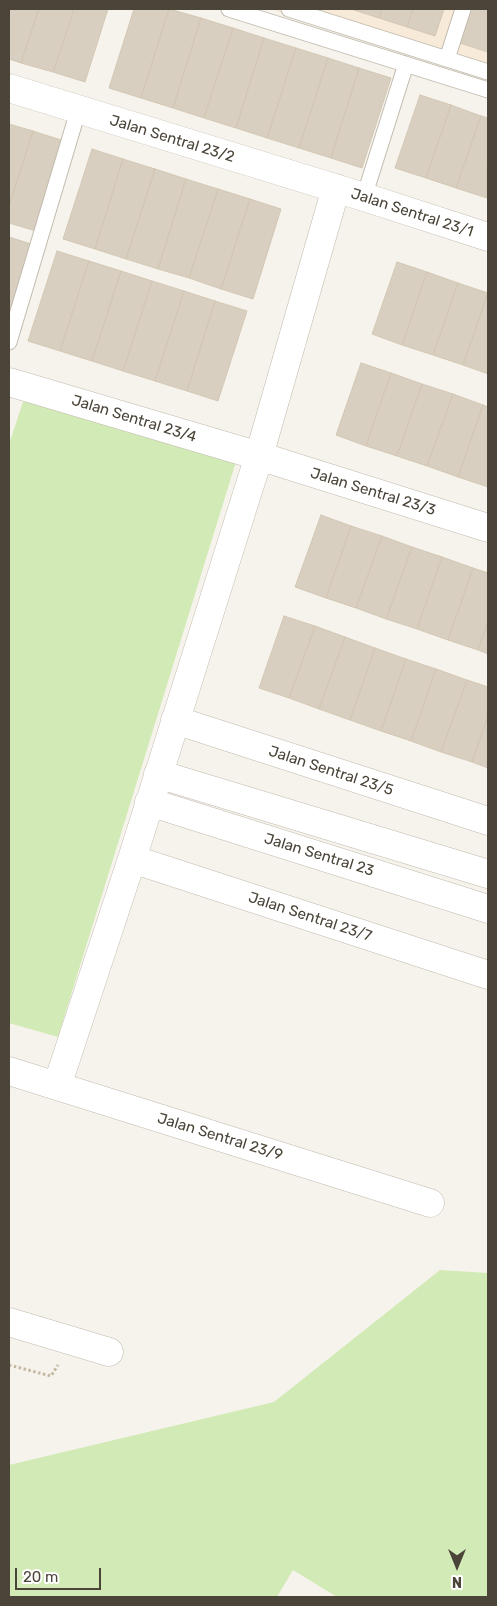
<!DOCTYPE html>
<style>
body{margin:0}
#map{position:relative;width:497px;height:1606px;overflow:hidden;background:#f6f3ec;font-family:Rubik,sans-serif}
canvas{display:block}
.frame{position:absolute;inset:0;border:10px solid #4b4439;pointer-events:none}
.north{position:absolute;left:432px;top:1541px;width:50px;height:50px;-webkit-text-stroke:4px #fff;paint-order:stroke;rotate:180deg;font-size:14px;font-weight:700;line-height:20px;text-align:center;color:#4b4439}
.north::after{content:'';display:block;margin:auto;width:18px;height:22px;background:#4b4439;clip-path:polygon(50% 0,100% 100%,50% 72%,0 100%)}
.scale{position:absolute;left:15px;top:1568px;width:86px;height:22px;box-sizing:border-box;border:2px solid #4b4439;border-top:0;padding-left:6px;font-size:15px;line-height:18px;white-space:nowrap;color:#4b4439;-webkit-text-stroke:4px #fff;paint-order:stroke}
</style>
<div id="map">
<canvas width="497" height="1606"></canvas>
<div class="frame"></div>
<div class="north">N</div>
<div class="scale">20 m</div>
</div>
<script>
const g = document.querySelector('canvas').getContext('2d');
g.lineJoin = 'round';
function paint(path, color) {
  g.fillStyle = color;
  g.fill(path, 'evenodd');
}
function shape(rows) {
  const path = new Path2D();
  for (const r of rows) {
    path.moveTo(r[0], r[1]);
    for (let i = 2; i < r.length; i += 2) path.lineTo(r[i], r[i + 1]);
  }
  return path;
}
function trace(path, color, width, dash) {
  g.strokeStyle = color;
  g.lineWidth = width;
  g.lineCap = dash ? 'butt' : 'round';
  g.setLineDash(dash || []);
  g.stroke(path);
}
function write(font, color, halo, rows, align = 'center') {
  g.font = font + ' Rubik,sans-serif';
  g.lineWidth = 5;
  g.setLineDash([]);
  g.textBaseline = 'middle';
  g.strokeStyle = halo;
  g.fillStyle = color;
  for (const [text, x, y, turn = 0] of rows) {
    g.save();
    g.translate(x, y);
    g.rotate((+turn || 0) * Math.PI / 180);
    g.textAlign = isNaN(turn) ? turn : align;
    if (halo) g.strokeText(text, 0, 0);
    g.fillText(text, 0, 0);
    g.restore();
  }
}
paint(shape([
 [269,9,488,9,488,78,390,47]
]), '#f7ead8');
paint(shape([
 [27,390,239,452,58,1037,9,1023,9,444],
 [440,1270,488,1273,488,1597,337,1597,293,1570,277,1597,9,1597,9,1465,274,1402]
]), '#d2eab5');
const building = shape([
 [9,9,39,9,21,63,9,59,9,9],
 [39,9,74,9,53,72,21,63,39,9],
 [74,9,108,9,85,82,53,72,74,9],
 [134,9,169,9,141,98,109,88,134,9],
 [169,9,201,18,173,108,141,98,169,9],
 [351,9,382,9,379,18,351,9],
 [382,9,413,9,407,27,379,18,382,9],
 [413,9,444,9,435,36,407,27,413,9],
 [470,9,488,9,488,52,460,43,470,9],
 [201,18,233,28,204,118,173,108,201,18],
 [233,28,264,38,236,128,204,118,233,28],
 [264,38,296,48,267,138,236,128,264,38],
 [296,48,328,58,299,148,267,138,296,48],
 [328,58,359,68,331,158,299,148,328,58],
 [359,68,391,78,362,168,331,158,359,68],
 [420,95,451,105,426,178,395,168,420,95],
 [451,105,481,116,456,188,426,178,451,105],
 [481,116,488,118,487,198,456,188,481,116],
 [9,124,33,131,9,206,9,124],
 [33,131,64,141,36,231,9,223,9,206,33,131],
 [92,149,123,159,95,249,63,239,92,149],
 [123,159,155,169,126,259,95,249,123,159],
 [155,169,186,179,158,269,126,259,155,169],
 [186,179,218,189,189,278,158,269,186,179],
 [218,189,250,199,221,289,189,278,218,189],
 [250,199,281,209,253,299,221,289,250,199],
 [9,237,31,244,9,315,9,237],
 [57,251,89,261,60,351,28,341,57,251],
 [89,261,121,271,92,361,60,351,89,261],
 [397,262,427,272,402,345,372,334,397,262],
 [121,271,152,281,123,371,92,361,121,271],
 [427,272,458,283,433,355,402,345,427,272],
 [152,281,184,291,155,381,123,371,152,281],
 [458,283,488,293,463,365,433,355,458,283],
 [184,291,215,301,187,391,155,381,184,291],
 [488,293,488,374,463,365,488,293],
 [215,301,247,311,218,401,187,391,215,301],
 [361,363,391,373,366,446,336,435,361,363],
 [391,373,422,384,397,456,366,446,391,373],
 [422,384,453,394,427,466,397,456,422,384],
 [453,394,483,405,458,477,427,466,453,394],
 [483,405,488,407,488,487,458,477,483,405],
 [321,515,351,526,326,598,295,587,321,515],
 [351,526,382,536,356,608,326,598,351,526],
 [382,536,412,547,386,619,356,608,382,536],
 [412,547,442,557,417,629,386,619,412,547],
 [442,557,473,568,448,640,417,629,442,557],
 [473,568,488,573,488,622,478,650,448,640,473,568],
 [284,616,315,626,289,698,259,688,284,616],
 [488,622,488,654,478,650,488,622],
 [315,626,345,637,319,709,289,698,315,626],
 [345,637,375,648,350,720,319,709,345,637],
 [375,648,406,659,381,731,350,720,375,648],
 [406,659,436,669,411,741,381,731,406,659],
 [436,669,467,680,441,752,411,741,436,669],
 [467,680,488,687,488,716,472,762,441,752,467,680],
 [488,716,488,768,472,762,488,716]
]);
paint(building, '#d8cfc1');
trace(building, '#d3c7b4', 1);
const service = shape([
 [229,9,488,90],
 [289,9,488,72],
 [447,59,463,9],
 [364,197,406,64],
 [9,342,78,111]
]);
const minor = shape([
 [9,88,364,197,488,237],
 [9,382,259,456,488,528],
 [175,720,488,821],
 [158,774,488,874],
 [149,802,488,909],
 [132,859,488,975],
 [9,1071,430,1203],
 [57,1086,132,859,259,456,336,188],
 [9,1322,109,1352]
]);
trace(service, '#c2bbae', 17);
trace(minor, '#c2bbae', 29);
trace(shape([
 [9,1365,51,1376,58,1365]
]), '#c4b79f', 3, [2.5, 2.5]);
trace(service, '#fff', 15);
trace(minor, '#fff', 28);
write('15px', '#4b4439', '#fff', [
 ["Jalan Sentral 23/2",172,139,17],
 ["Jalan Sentral 23/1",412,213,18],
 ["Jalan Sentral 23/4",134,419,17],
 ["Jalan Sentral 23/3",373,492,17],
 ["Jalan Sentral 23/5",331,771,18],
 ["Jalan Sentral 23",319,855,17],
 ["Jalan Sentral 23/7",310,917,18],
 ["Jalan Sentral 23/9",220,1137,17]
]);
</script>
